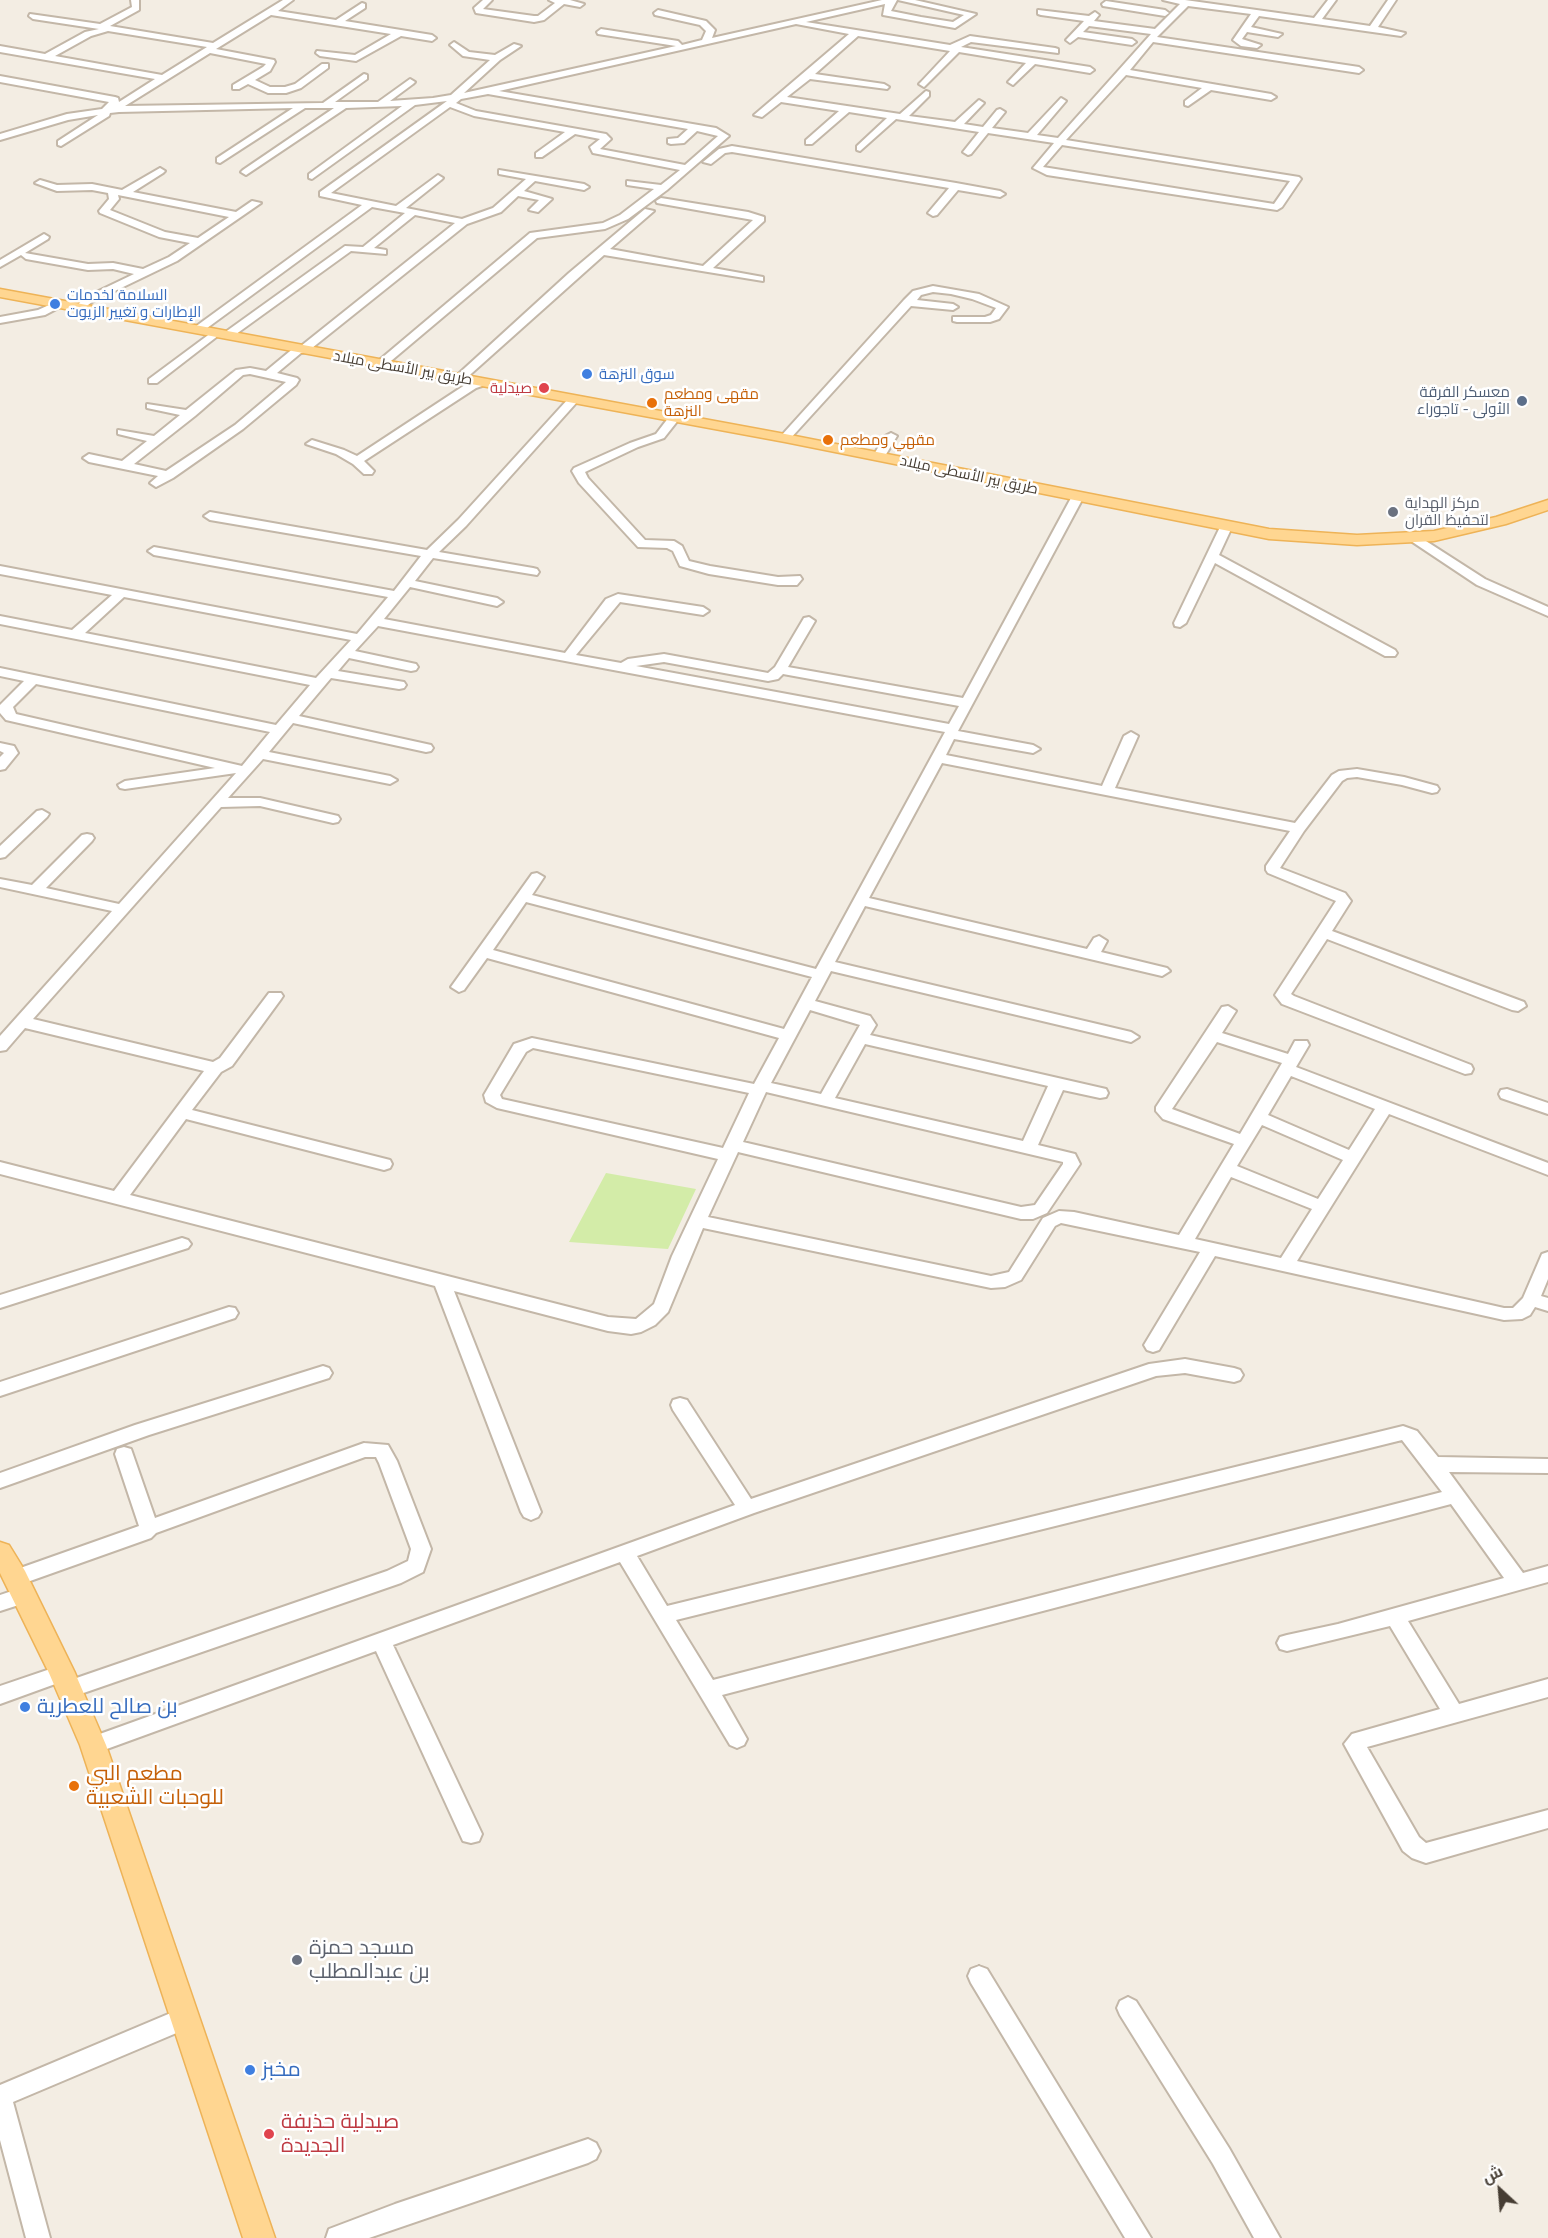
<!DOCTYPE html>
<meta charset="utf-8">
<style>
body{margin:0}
#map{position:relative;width:1548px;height:2238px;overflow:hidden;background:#f3ede3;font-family:Mulish,Cairo,sans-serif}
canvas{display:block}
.north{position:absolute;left:1470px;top:2160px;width:60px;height:60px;-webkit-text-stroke:4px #fff;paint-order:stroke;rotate:334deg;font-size:16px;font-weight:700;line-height:24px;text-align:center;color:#463d33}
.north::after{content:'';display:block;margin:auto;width:21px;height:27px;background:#463d33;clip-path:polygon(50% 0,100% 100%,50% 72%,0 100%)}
</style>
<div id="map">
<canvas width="1548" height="2238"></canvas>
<div class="north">ش</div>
</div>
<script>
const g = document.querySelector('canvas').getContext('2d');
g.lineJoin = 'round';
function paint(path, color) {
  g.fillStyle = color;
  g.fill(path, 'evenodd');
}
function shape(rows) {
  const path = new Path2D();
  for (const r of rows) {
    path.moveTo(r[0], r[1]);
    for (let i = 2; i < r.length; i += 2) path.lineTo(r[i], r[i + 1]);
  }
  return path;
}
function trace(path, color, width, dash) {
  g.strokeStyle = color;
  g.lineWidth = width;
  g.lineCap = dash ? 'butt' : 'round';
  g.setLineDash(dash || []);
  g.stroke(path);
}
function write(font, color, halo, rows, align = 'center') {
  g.font = font + ' Mulish,Cairo,sans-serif';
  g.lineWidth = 5;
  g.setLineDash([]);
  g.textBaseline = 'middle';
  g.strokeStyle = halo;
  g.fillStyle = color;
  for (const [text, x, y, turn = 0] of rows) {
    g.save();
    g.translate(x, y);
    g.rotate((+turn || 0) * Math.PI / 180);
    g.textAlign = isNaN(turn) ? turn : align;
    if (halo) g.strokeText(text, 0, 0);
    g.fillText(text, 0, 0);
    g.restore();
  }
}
paint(shape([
 [606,1173,696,1189,668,1249,569,1242]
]), '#d3eca8');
const minor = shape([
 [131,0,139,0,139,10,110,26,213,43,283,0,293,0,278,11,336,20,362,3,365,4,365,8,345,21,432,35,436,38,432,41,401,36,356,61,320,56,316,53,317,51,355,55,391,34,271,15,216,49,274,60,275,62,270,71,255,80,270,87,285,87,295,84,322,64,328,64,328,68,301,88,286,93,268,93,248,84,239,89,233,89,233,85,263,67,266,64,210,53,125,106,323,103,364,74,367,75,367,79,335,102,378,102,410,79,415,82,413,84,390,101,433,98,451,95,490,60,463,56,450,45,454,42,469,52,495,55,514,44,521,46,500,60,464,93,676,46,598,34,597,32,601,29,678,41,682,45,702,40,706,31,700,25,655,15,654,13,658,10,706,21,715,30,712,38,882,0,897,0,891,11,921,17,953,22,964,15,898,0,915,0,976,14,955,28,883,15,885,4,806,22,950,45,970,36,1055,48,1058,49,1058,53,971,42,961,47,1090,67,1094,70,1090,73,1035,64,1013,85,1008,82,1026,63,959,52,924,87,919,84,921,82,950,51,858,36,815,74,884,84,889,87,887,89,810,79,787,97,900,114,926,91,929,92,929,96,909,116,955,122,979,100,984,103,964,124,983,127,997,110,1000,109,1005,112,992,128,1028,133,1061,98,1066,101,1037,135,1058,138,1151,34,1089,26,1083,32,1132,39,1136,42,1132,45,1078,37,1070,43,1066,40,1084,21,1041,15,1038,14,1038,10,1089,16,1095,12,1099,15,1094,21,1155,29,1180,4,1163,0,1185,0,1314,18,1328,0,1336,0,1322,19,1370,26,1388,0,1396,0,1378,27,1405,33,1401,36,1259,16,1251,27,1282,34,1278,37,1247,32,1242,39,1261,45,1257,48,1241,46,1233,40,1251,14,1188,6,1157,37,1359,67,1363,70,1359,73,1153,42,1130,70,1271,94,1276,97,1271,100,1211,90,1188,106,1185,105,1185,101,1202,88,1126,75,1066,140,1299,177,1301,179,1282,207,1277,210,1047,175,1033,168,1054,143,988,133,971,154,968,155,963,152,979,132,896,119,860,151,857,150,857,146,887,118,849,112,812,144,806,144,806,140,839,111,781,102,762,117,754,115,849,34,796,24,499,91,716,128,729,136,667,190,628,219,605,229,537,238,385,366,377,366,377,362,530,233,603,223,620,215,654,189,627,185,627,181,661,185,680,170,593,153,590,147,600,139,575,134,542,157,536,157,536,153,565,132,474,116,450,107,331,193,396,206,438,175,443,178,441,180,406,208,462,219,493,208,526,179,499,174,499,170,584,184,589,187,584,190,535,181,524,191,552,199,538,212,529,210,539,200,518,196,501,212,467,224,307,352,301,353,277,373,297,378,299,380,296,385,243,429,173,478,156,487,150,483,158,476,89,462,83,458,89,454,122,461,147,441,118,434,118,430,154,436,180,415,147,408,147,404,186,410,236,370,250,368,266,371,295,347,301,346,455,223,415,215,374,248,386,250,386,254,351,251,232,337,224,337,224,333,345,246,363,247,405,213,372,207,203,331,195,331,195,327,362,205,320,196,320,192,447,101,415,105,312,179,309,178,309,174,402,106,346,108,246,175,241,172,243,170,334,108,305,108,220,163,217,162,217,158,293,108,119,112,110,113,109,116,61,146,58,145,58,141,98,115,68,120,0,140,0,134,67,114,102,109,109,102,0,82,0,76,115,97,118,98,119,102,155,79,0,52,0,46,45,54,85,32,99,29,33,19,29,16,30,14,100,24,132,7,131,0],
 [108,31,207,47,162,75,55,56,91,36,108,31],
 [488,94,688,129,678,138,668,139,668,143,671,144,684,143,697,131,718,136,685,165,600,149,611,139,606,134,476,111,456,103,461,99,488,94],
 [1062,145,1290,181,1274,204,1043,167,1062,145],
 [250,374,286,382,235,425,166,471,134,464,195,416,243,375,250,374],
 [483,0,492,0,483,9,534,16,538,16,555,3,549,0,570,0,584,4,580,7,564,4,544,20,534,22,476,13,474,8,483,0],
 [1106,1,1165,10,1169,13,1165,16,1103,6,1102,4,1106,1],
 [732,146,956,183,1000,191,1005,194,1000,197,958,190,937,215,933,216,928,213,949,188,732,152,725,153,711,164,703,162,719,149,732,146],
 [160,168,165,171,163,173,133,192,236,212,252,201,261,203,177,261,92,302,80,311,75,308,84,298,134,274,113,269,88,270,26,259,21,255,0,267,0,260,44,234,49,237,48,239,25,253,88,264,113,263,143,269,169,257,190,243,159,237,100,213,99,211,109,199,108,193,92,190,57,191,35,183,40,180,57,185,92,184,122,190,160,168],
 [118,195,229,217,198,238,165,232,110,210,119,199,118,195],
 [661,198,748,212,764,217,764,221,713,268,763,277,763,281,604,255,463,381,455,381,455,377,569,273,645,209,654,211,610,249,703,266,753,220,657,203,656,201,661,198],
 [933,286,979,294,1008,307,999,319,990,322,957,322,953,321,953,317,985,317,991,315,996,308,972,299,951,294,933,292,921,295,917,300,953,304,958,307,953,310,911,306,789,440,781,440,781,436,904,300,913,291,933,286],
 [58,301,62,302,62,306,45,315,0,323,0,317,38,310,58,301],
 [215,330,220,333,219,335,157,383,149,383,149,379,215,330],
 [481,380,487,383,485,385,476,388,364,461,374,471,372,474,364,474,353,464,336,454,306,444,312,440,344,450,357,456,468,383,481,380],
 [573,397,579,400,577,402,466,526,439,552,533,568,537,569,539,572,537,575,433,558,415,581,497,598,503,602,497,606,410,587,384,619,565,653,606,599,618,594,703,607,709,611,703,615,620,602,576,655,621,663,628,659,664,654,768,673,775,667,804,618,809,617,815,621,788,667,963,698,1071,498,1073,495,1081,495,1083,498,958,731,1033,745,1040,749,1033,753,954,739,946,755,1102,786,1124,736,1131,732,1138,736,1115,788,1295,823,1332,775,1339,771,1357,769,1404,777,1437,786,1439,789,1437,792,1432,793,1402,785,1357,777,1347,778,1342,781,1304,831,1280,868,1345,893,1351,901,1332,931,1524,1002,1526,1006,1518,1011,1512,1010,1327,939,1291,994,1294,996,1471,1065,1473,1069,1471,1073,1465,1074,1282,1004,1275,995,1336,901,1268,873,1266,870,1266,866,1290,831,942,763,869,898,1087,949,1094,938,1099,936,1107,941,1101,952,1167,968,1170,971,1162,976,865,906,835,962,1131,1032,1139,1037,1131,1042,831,971,815,1001,870,1016,876,1025,870,1035,1106,1089,1108,1093,1106,1097,1100,1098,1063,1090,1038,1145,1075,1154,1080,1164,1047,1213,1033,1219,1021,1219,738,1152,708,1217,991,1276,1009,1272,1043,1218,1059,1211,1074,1212,1179,1235,1234,1144,1163,1119,1156,1111,1156,1107,1222,1007,1228,1006,1236,1011,1222,1033,1288,1054,1295,1041,1307,1041,1309,1045,1296,1067,1548,1163,1548,1175,1389,1114,1297,1261,1504,1308,1513,1308,1523,1298,1542,1254,1548,1252,1548,1279,1541,1296,1548,1298,1548,1311,1535,1307,1530,1315,1522,1319,1504,1320,1215,1256,1159,1350,1153,1352,1147,1350,1144,1345,1200,1252,1061,1223,1055,1226,1021,1280,1005,1287,991,1288,703,1228,668,1312,655,1325,641,1332,631,1334,608,1331,454,1291,541,1512,538,1517,531,1520,524,1517,521,1512,435,1286,0,1174,0,1162,114,1191,204,1071,25,1028,6,1050,0,1051,0,1036,112,911,0,887,0,879,32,885,82,835,87,834,92,835,94,838,92,841,46,888,119,904,236,773,125,789,120,788,118,785,125,781,215,768,6,720,0,713,0,705,24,681,0,676,0,668,276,725,310,685,0,624,0,616,72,630,112,595,0,574,0,566,357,634,388,597,154,555,148,551,154,547,394,591,421,556,210,520,204,516,210,512,427,550,458,520,569,398,573,397],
 [124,597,351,640,316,678,85,633,124,597],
 [378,626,945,732,816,969,532,895,544,877,537,873,532,874,451,987,459,992,464,990,487,958,779,1038,754,1084,532,1038,514,1044,484,1095,486,1102,497,1108,718,1159,672,1256,654,1304,636,1319,608,1317,130,1195,186,1119,384,1170,390,1168,392,1164,390,1160,192,1110,221,1072,232,1066,281,999,283,996,281,993,269,993,220,1058,213,1062,33,1019,221,807,260,806,333,823,338,822,340,819,338,816,260,798,228,798,263,759,390,784,397,780,390,776,269,752,293,723,426,752,431,751,433,748,431,745,299,716,331,678,399,689,404,688,406,685,404,682,338,671,349,658,411,671,416,670,418,667,416,664,355,651,378,626],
 [664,662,768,681,778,679,783,674,959,706,949,724,636,666,664,662],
 [36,684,270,732,242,766,16,714,13,707,36,684],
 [526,902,812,977,784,1029,493,950,526,902],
 [810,1010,860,1025,821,1094,771,1083,810,1010],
 [1217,1042,1282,1063,1240,1134,1172,1109,1217,1042],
 [865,1044,1048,1086,1023,1141,835,1098,865,1044],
 [533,1048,749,1093,723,1148,502,1099,500,1095,526,1052,533,1048],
 [1291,1076,1375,1109,1349,1150,1268,1115,1291,1076],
 [766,1092,1063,1162,1063,1164,1035,1205,1021,1207,743,1142,766,1092],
 [1262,1125,1343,1160,1318,1199,1237,1166,1262,1125],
 [1231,1177,1312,1209,1281,1258,1195,1239,1231,1177],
 [673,416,679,419,664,438,638,447,585,472,588,478,645,540,674,541,682,546,689,561,710,566,778,577,800,576,802,579,797,585,778,585,709,574,680,566,673,551,667,548,638,547,579,483,572,471,574,468,630,443,656,434,669,417,673,416],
 [891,433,897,436,885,456,883,458,875,458,873,456,885,436,891,433],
 [1226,523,1232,527,1219,555,1395,650,1397,653,1395,656,1385,656,1215,563,1186,623,1180,627,1175,626,1174,623,1220,527,1226,523],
 [1415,534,1485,579,1548,607,1548,616,1477,585,1411,541,1409,538,1411,535,1415,534],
 [0,743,14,746,18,753,5,769,0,770,0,757,4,753,0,751,0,743],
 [42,810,49,814,47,817,5,857,0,858,0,846,37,811,42,810],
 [1507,1089,1548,1103,1548,1114,1501,1098,1499,1094,1501,1090,1507,1089],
 [182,1238,188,1240,191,1244,188,1248,0,1308,0,1295,182,1238],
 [229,1307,235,1308,238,1313,235,1318,0,1396,0,1382,229,1307],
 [1185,1359,1234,1368,1240,1370,1243,1375,1240,1380,1234,1382,1185,1373,1156,1376,754,1513,637,1556,667,1606,1403,1426,1417,1431,1438,1457,1548,1459,1548,1473,1449,1472,1523,1573,1548,1566,1548,1582,1408,1621,1459,1704,1548,1679,1548,1697,1367,1747,1419,1837,1426,1843,1548,1810,1548,1828,1426,1863,1412,1858,1403,1851,1344,1744,1352,1734,1440,1709,1390,1626,1287,1651,1280,1649,1277,1643,1280,1637,1287,1635,1338,1624,1504,1578,1451,1504,722,1695,747,1739,744,1745,737,1748,730,1745,620,1562,393,1645,482,1834,479,1841,471,1843,463,1841,376,1651,93,1754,86,1751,83,1745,86,1739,735,1505,673,1410,671,1405,673,1400,680,1398,687,1400,751,1499,1149,1364,1185,1359],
 [1402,1440,1442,1492,713,1680,676,1620,1402,1440],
 [323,1366,329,1368,332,1373,329,1378,149,1435,0,1488,0,1473,135,1425,323,1366],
 [364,1443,388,1445,397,1461,431,1549,423,1572,401,1583,69,1698,62,1695,59,1689,62,1683,387,1571,408,1561,411,1549,379,1463,376,1457,365,1457,156,1533,151,1538,16,1586,9,1584,6,1578,9,1572,139,1526,115,1454,117,1449,124,1447,131,1449,155,1518,364,1443],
 [24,1587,31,1589,34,1595,31,1601,0,1611,0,1595,24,1587],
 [62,1665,69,1667,72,1673,69,1679,0,1704,0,1686,62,1665],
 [979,1966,987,1969,1151,2238,1125,2238,971,1983,968,1976,971,1969,979,1966],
 [1128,1997,1136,2001,1229,2148,1280,2238,1254,2238,1213,2164,1120,2015,1117,2008,1120,2001,1128,1997],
 [185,2007,193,2010,196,2018,193,2026,13,2102,50,2238,26,2238,0,2140,0,2085,185,2007],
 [588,2139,596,2143,600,2151,596,2159,588,2163,369,2238,326,2238,329,2229,395,2204,588,2139]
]);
const major = shape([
 [0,289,785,434,1269,529,1357,535,1434,531,1496,517,1548,500,1548,510,1506,524,1434,541,1357,545,1269,539,785,442,0,297,0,289],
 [0,1542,9,1545,25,1571,75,1673,106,1745,275,2238,243,2238,80,1745,49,1673,0,1573,0,1542]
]);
trace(minor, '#c3b7a8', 4);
trace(major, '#eeb357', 3);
paint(minor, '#fff');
paint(major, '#ffd691');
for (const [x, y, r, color] of [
 [55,304,6,"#3f7fe0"],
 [587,374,6,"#3f7fe0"],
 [544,388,6,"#e0444e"],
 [1522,401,6,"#5c6f8a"],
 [652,403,6,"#e8710a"],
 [828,440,6,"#e8710a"],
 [1393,512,6,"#6b7280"],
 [25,1707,6,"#3f7fe0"],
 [74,1786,6,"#e8710a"],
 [297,1960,6,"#6b7280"],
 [250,2070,6,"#3f7fe0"],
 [269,2134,6,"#e0444e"]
]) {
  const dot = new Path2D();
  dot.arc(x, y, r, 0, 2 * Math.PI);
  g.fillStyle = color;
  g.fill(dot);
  trace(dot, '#fff', 2);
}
write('15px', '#366cbe', '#fff', [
 ["السلامة لخدمات",67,295],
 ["الإطارات و تغيير الزيوت",67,312],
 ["سوق النزهة",599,374]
], 'left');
write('15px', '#463d33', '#fff', [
 ["طريق بير الأسطى ميلاد",403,368,10],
 ["طريق بير الأسطى ميلاد",969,475,12]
]);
write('15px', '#be3a42', '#fff', [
 ["صيدلية",532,388]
], 'right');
write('15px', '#4e5e75', '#fff', [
 ["معسكر الفرقة",1510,392],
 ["الأولى - تاجوراء",1510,409]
], 'right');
write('15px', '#c56008', '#fff', [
 ["مقهى ومطعم",664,394],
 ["النزهة",664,411],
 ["مقهي ومطعم",840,440]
], 'left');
write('15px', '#5b616d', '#fff', [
 ["مركز الهداية",1405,503],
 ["لتحفيظ القران",1405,520]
], 'left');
write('21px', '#366cbe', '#fff', [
 ["بن صالح للعطرية",37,1707],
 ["مخبز",262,2070]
], 'left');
write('21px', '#c56008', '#fff', [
 ["مطعم البي",86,1774],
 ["للوحبات الشعبية",86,1798]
], 'left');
write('21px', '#5b616d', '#fff', [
 ["مسجد حمزة",309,1948],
 ["بن عبدالمطلب",309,1972]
], 'left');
write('21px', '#be3a42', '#fff', [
 ["صيدلية حذيفة",281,2122],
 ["الجديدة",281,2146]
], 'left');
</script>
